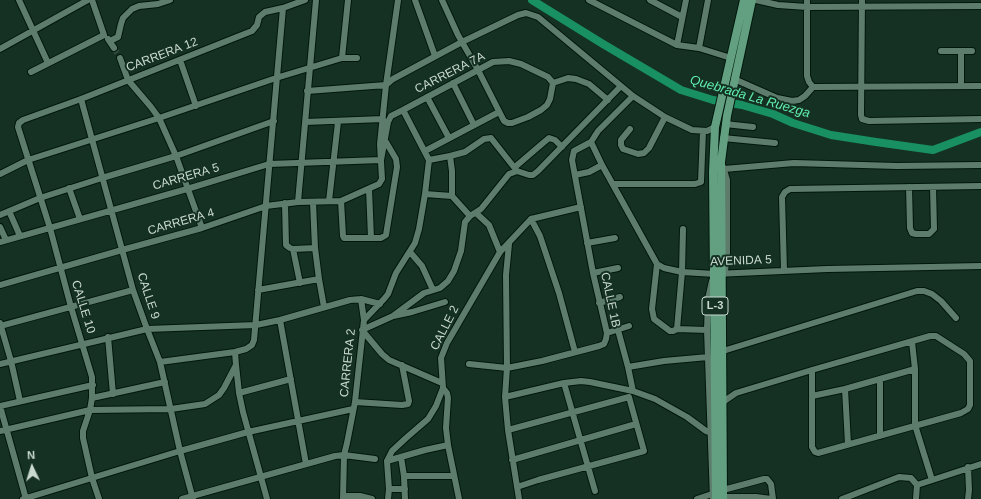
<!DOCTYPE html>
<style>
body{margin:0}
#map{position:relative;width:981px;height:499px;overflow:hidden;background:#153123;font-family:Helvetica,sans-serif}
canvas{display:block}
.north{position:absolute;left:12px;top:447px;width:40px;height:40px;-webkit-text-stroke:3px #153123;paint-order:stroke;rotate:356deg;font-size:11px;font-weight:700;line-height:16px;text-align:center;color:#cadad1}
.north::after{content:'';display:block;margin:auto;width:14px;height:18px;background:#cadad1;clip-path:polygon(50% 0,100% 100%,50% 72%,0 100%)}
</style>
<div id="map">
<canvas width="981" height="499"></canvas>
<div class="north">N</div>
</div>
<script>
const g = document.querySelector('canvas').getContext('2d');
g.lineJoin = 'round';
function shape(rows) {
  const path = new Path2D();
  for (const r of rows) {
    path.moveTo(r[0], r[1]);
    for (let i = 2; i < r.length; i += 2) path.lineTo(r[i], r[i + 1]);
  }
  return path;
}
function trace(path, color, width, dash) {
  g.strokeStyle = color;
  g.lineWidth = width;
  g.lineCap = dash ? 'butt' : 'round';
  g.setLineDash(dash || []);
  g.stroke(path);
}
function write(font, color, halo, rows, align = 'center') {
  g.font = font + ' Helvetica,sans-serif';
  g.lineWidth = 4;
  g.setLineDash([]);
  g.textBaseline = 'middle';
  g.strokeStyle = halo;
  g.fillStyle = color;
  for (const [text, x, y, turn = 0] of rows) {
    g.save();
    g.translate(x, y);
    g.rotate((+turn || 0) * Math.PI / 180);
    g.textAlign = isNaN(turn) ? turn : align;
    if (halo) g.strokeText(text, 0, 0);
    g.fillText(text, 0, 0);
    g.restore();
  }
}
trace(shape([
 [532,0,603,44,681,90,713,100,742,105,773,114,793,123,831,135,876,142,933,150,981,132]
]), '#199062', 8);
trace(shape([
 [114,48,120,58]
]), '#304a3d', 6, [6, 3]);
const minor = shape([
 [19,0,48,63],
 [415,0,435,56],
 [589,0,677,45,699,48,731,58],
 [650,0,682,17],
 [756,0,778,5,807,7,981,6],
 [807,0,807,76,809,82,813,87,981,86],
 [862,0,861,115,862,119,869,121,981,119],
 [108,39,114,48],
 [110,41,118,37,121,24,123,18,132,9,139,6,158,4,170,0],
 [677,45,686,0],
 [699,48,708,0],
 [0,49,88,0],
 [941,51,972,51],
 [120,58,128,80,151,107,159,118,176,156,202,228],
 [342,58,348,0],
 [180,60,196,106],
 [31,72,104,35,92,0],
 [734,79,777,98,792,101,799,100,805,96,813,87],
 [453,83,474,125],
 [553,83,568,78,576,79,589,84,608,100],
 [621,86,633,96,665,117,692,130,707,131,715,127],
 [961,86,961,51],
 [307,91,386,85,393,79,462,42,518,15,526,13,538,17,621,86,538,171,533,175,529,175,517,171,509,174,481,209,470,216,465,222,461,251,454,271,448,281,440,288,424,293,393,316],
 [427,97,449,138],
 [81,99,133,290,147,329,160,362,180,451,193,499],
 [305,122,383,119],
 [725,124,753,127],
 [630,129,621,140,621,145,623,149,638,154,644,153,649,148,665,117],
 [723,138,775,143],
 [591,142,598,131,633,96],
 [425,151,499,112],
 [450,156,465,152,484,139,491,138,517,171],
 [515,167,543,143,549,138,555,140,562,147],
 [723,167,727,180,727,254,725,271],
 [724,169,794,163,897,166,981,165],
 [0,174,28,160,159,118,276,78,342,58,357,58],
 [575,175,589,172,602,165],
 [613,184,695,184,701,182,703,131],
 [909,187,910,228,912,233,916,234,929,234,934,229,933,187],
 [69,188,80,219],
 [369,189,371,238],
 [425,194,452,196,452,171,450,156,429,160],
 [452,196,470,216],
 [329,201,338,122],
 [341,201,343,236,344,238,381,238,386,235,397,167,396,159,386,142],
 [298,202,316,0],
 [285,203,286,245,290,248,293,249,315,248],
 [9,211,20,236],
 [476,213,489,225,500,252],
 [0,215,40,198,102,178,176,156,274,121],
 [531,219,540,236,559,293,575,352],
 [0,227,6,240],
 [0,242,187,189,269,164,381,160,388,122,391,116,403,110,493,62,509,61,521,64,548,77,553,83,550,99,547,105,541,110,528,117,512,123,508,123,504,121,478,70,458,35,442,0],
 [587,243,615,238],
 [509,244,506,275,507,368,505,397,508,430,519,499],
 [293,249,300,283],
 [410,252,422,266,433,290],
 [657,264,652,309,654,319,670,331,673,331,677,329,707,330],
 [784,271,782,197,785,192,790,189,981,186],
 [593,273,618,268],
 [319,279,324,307],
 [712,281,708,299,707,330,713,499],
 [0,285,122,250,202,228,266,206,298,202,341,201,379,184,382,179,380,144,386,85,398,0],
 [258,290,319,279,315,248,313,202],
 [361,299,364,320],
 [599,303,620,297],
 [280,320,306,464],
 [0,323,11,361,20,401],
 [0,326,133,290],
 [677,329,682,272,683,229],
 [618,330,628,367,633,391],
 [607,333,629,326],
 [108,337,113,394],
 [912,342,915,369,915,425,932,480],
 [723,351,917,291,924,291,932,294,941,301,956,318],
 [160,362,235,352,246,349,252,345,254,340,283,8],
 [0,364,147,329,256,325,280,320,350,300,361,299,380,304],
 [469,364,507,368,542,361,599,346,604,344,606,339,607,333,593,273,572,160,574,151,591,142,602,165,657,264,664,268,682,272,715,274,827,269,981,266],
 [236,365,239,393,243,412,267,499],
 [628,367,664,361,708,357],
 [442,383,389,360,382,354,362,330,393,316,412,312,445,302],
 [564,383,595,491],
 [443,388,447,393,448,398,446,428,448,445,459,499],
 [845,389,848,444],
 [239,393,291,379],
 [812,396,845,389,915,369],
 [505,397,564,383,581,381,590,382,633,391,655,399,687,417,706,431,711,433],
 [92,398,165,382],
 [355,402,402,405,408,404,409,401,402,365],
 [723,402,736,393,812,370,930,336,936,336,964,354,970,361,970,405,968,409,961,413,818,453,815,452,812,447,812,370],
 [0,406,26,499],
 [0,406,93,385],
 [508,430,629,397,644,451,538,480,517,487],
 [0,431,90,410,171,409,205,404,219,395,224,388,236,365,235,352],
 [880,436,880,379],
 [401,457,404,476,405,499],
 [512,460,636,424],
 [387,461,425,450,448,445],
 [404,476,454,476],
 [389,489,405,489],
 [723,490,764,479,767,479,771,484,773,499],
 [344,496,360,496,372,499],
 [723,497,756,497,771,499],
 [23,499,180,451,248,432,353,409],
 [99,499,92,478,83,438,83,431,90,410,92,398,92,377,71,307,50,228,18,127,19,123,23,120,81,99,252,31,257,25,259,17,265,12,283,8,305,0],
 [182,499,335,456,344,455,375,459],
 [343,499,344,455,347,443,355,402,364,320,384,299,388,294,396,273,415,243,419,229,425,194,429,160,403,110],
 [388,499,389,489,387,461,392,451,406,438,428,419,436,406,443,388,441,358,447,343,500,252,531,219,581,207],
 [697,499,712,494],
 [842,499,899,477,911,478,917,485,981,464],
 [916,499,917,485],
 [968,499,969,490,968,467]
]);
const major = shape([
 [716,499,713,172,715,127,744,0],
 [723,499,721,162,727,116,752,0]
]);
trace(minor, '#00180c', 8);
trace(major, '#00180c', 10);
trace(minor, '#5e7c6c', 6);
trace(major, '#62a081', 8);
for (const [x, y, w] of [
 [715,306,26]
]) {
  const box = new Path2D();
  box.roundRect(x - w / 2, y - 9, w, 18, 3);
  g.fillStyle = '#153123';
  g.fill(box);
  trace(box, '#cadad1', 1);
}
write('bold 11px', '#cadad1', null, [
 ["L-3",715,306]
]);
write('12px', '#cadad1', '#153123', [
 ["CARRERA 12",162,55,-21],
 ["CARRERA 7A",450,73,-27],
 ["CARRERA 5",186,177,-16],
 ["CARRERA 4",181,222,-16],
 ["AVENIDA 5",741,261,-2],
 ["CALLE 9",148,296,72],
 ["CALLE 1B",610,300,78],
 ["CALLE 10",83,307,73],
 ["CALLE 2",445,328,-63],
 ["CARRERA 2",348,363,-84]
]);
write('italic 13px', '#60edae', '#153123', [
 ["Quebrada La Ruezga",750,97,16]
]);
</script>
